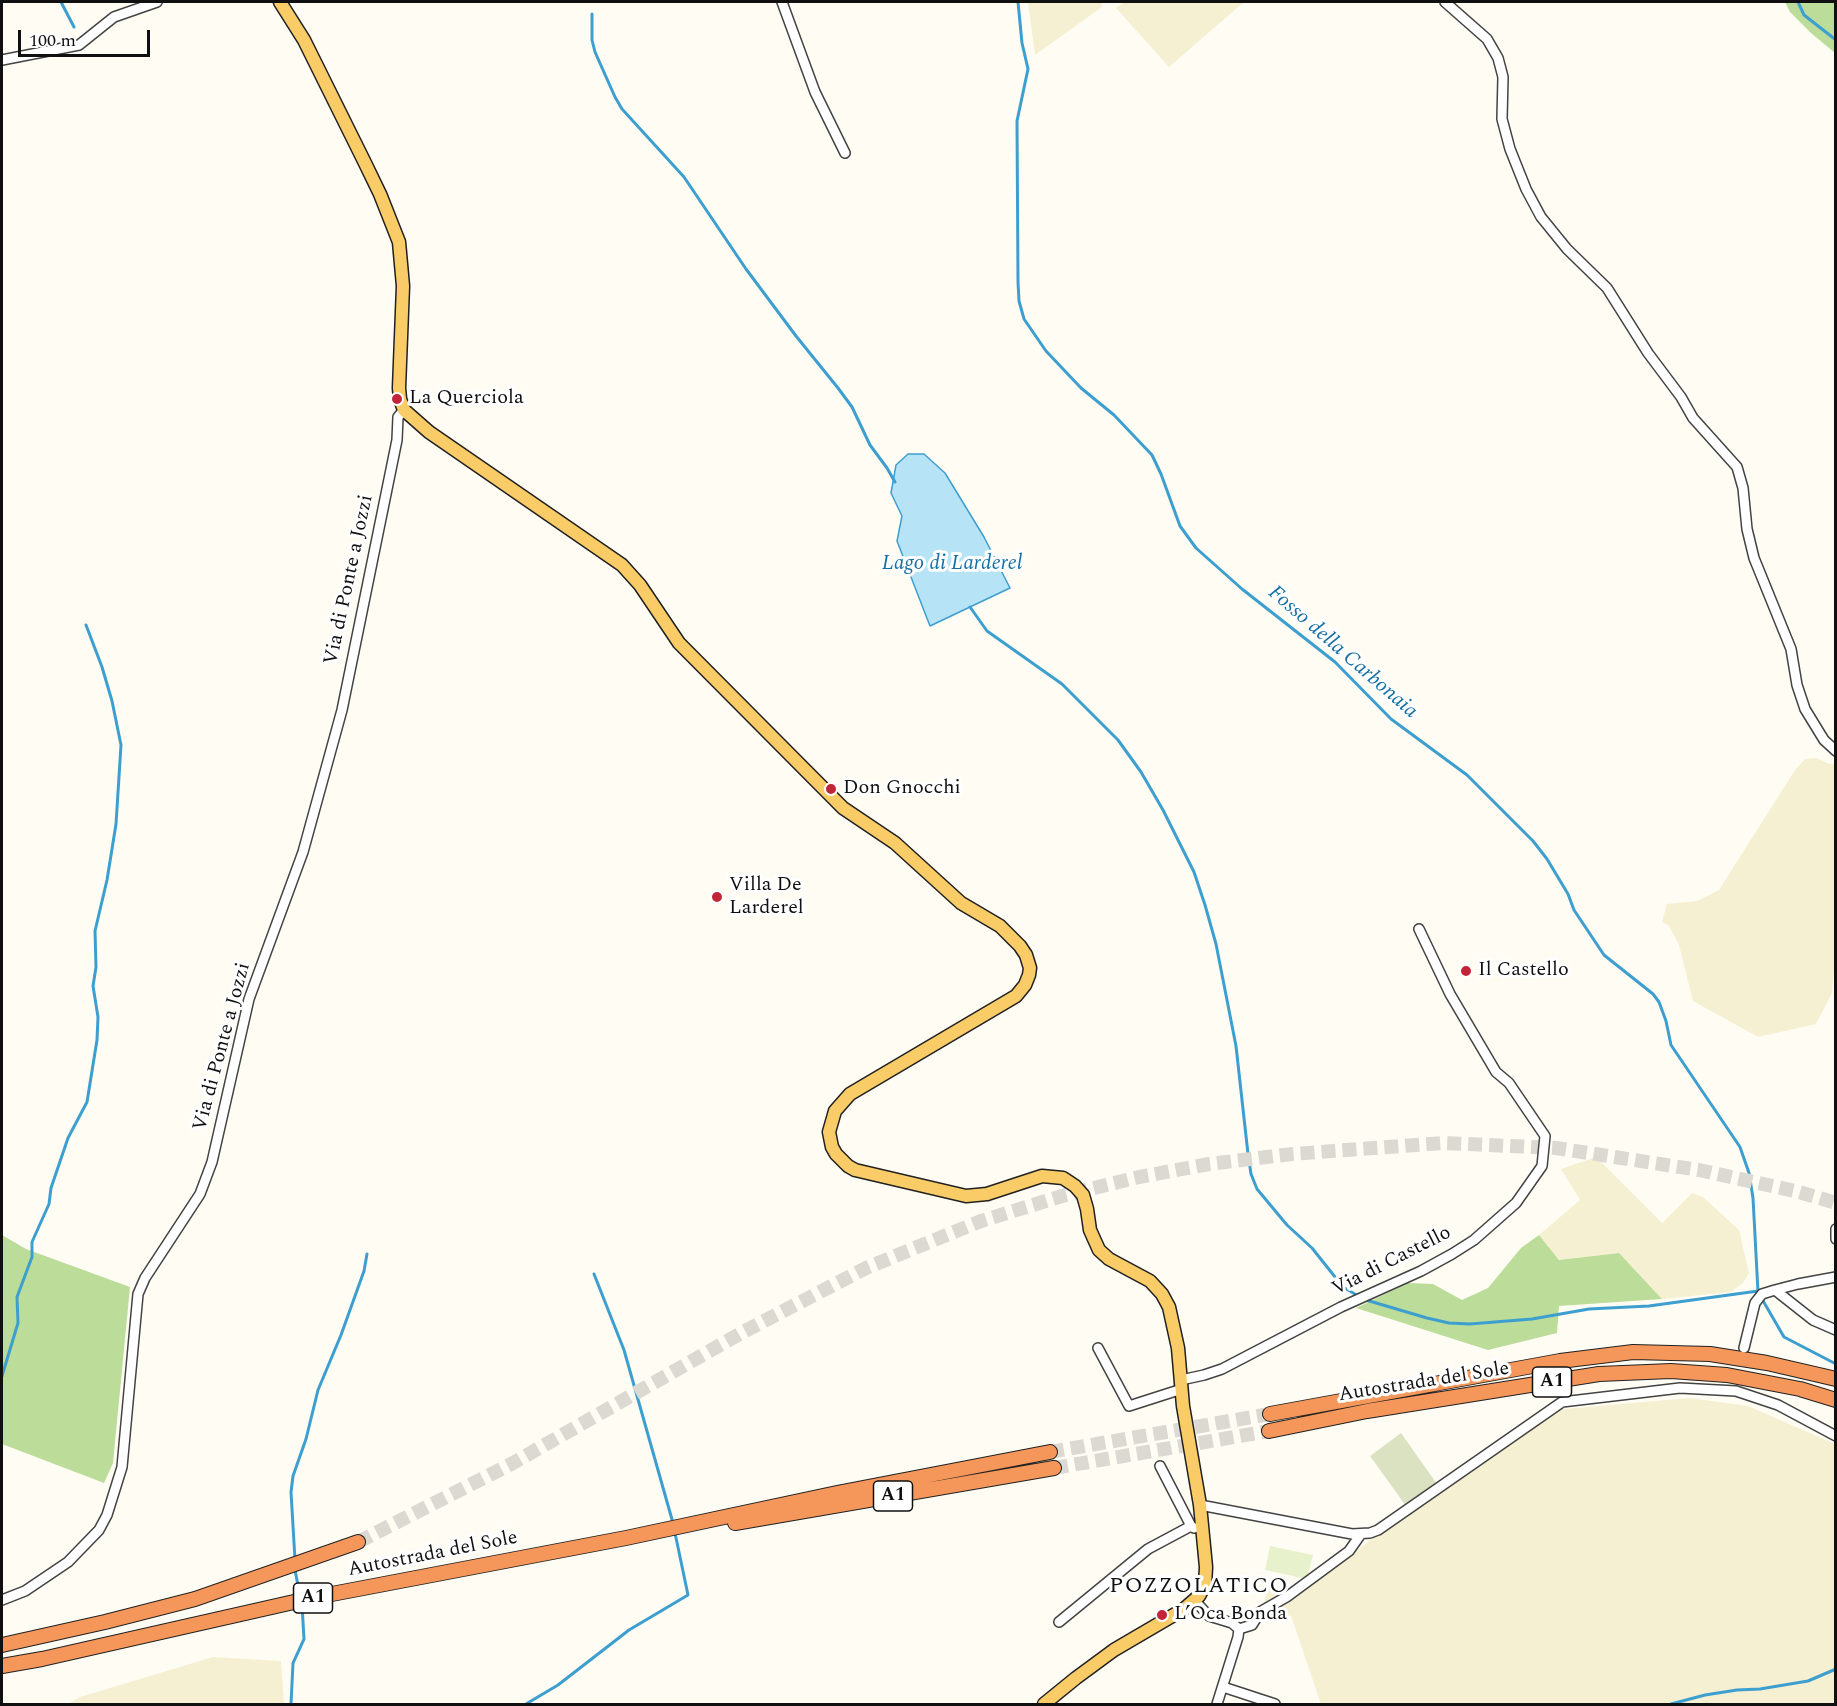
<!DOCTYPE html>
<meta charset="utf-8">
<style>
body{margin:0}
#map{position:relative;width:1837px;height:1706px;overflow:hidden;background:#fffcf3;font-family:Spectral,serif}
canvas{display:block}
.frame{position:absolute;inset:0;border:3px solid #101010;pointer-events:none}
.scale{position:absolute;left:18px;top:30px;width:132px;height:27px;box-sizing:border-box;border:3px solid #101010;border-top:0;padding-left:8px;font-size:18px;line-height:21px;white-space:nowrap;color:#101010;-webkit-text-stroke:4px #fff;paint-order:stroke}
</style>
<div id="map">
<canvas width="1837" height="1706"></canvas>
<div class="frame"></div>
<div class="scale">100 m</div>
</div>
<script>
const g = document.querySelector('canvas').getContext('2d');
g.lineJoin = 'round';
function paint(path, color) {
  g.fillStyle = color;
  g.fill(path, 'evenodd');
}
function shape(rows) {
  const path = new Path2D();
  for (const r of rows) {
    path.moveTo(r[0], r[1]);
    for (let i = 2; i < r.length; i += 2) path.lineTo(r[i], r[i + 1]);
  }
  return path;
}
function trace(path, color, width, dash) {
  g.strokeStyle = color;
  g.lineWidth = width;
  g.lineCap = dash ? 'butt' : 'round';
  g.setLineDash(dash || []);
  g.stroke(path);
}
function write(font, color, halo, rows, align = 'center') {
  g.font = font + ' Spectral,serif';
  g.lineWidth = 6;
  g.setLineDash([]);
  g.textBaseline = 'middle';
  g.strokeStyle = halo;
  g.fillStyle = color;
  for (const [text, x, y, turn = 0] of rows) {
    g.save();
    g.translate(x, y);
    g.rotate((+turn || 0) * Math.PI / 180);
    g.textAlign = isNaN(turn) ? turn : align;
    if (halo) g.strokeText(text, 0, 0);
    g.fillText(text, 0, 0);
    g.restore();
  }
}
paint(shape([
 [1028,2,1101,2,1102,7,1035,55],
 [1124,2,1244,2,1169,67,1116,8],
 [1817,758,1829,764,1835,764,1836,949,1832,993,1816,1024,1758,1037,1693,1001,1679,945,1669,926,1662,922,1667,904,1697,901,1719,890,1795,770,1805,759],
 [1596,1157,1662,1223,1692,1193,1703,1197,1739,1230,1749,1273,1743,1283,1731,1292,1662,1299,1619,1253,1559,1260,1539,1235,1580,1200,1561,1169],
 [1690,1398,1748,1406,1835,1444,1835,1704,1321,1704,1291,1616,1272,1614,1263,1606,1268,1589,1298,1596,1377,1535,1544,1417,1564,1409],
 [213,1657,281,1661,284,1704,68,1704,80,1697]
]), '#f6f0d2');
paint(shape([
 [1785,2,1835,2,1835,53,1811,33,1790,12],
 [2,1235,26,1249,130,1287,113,1463,104,1483,2,1444],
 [1539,1235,1559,1260,1619,1253,1662,1299,1559,1306,1557,1333,1488,1350,1356,1308,1408,1283,1433,1284,1462,1300,1488,1288,1521,1248]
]), '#bcdc9a');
paint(shape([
 [1401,1433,1437,1484,1406,1506,1370,1456]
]), '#dae2c2');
paint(shape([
 [1270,1546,1313,1555,1307,1579,1265,1570]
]), '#e7f2cd');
const water = shape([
 [908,454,924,454,945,473,984,537,1010,588,930,626,897,541,902,516,891,493,896,465,908,454]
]);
paint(water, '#b7e3f7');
trace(water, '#3d9fcf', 1.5);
trace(shape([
 [61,2,74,27],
 [1018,2,1022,43,1028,69,1017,121,1018,282,1019,301,1024,319,1046,351,1081,388,1114,415,1152,455,1161,474,1180,526,1196,548,1242,589,1335,662,1391,719,1467,775,1533,841,1547,859,1568,894,1574,910,1604,955,1653,994,1659,1002,1666,1021,1671,1045,1740,1147,1749,1173,1753,1198,1758,1292],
 [1798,2,1804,15,1836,40],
 [592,14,592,40,595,52,615,97,622,109,684,177,746,269,796,336,838,388,852,407,870,445,887,468,895,482],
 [970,607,987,631,1062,684,1118,740,1141,772,1163,810,1194,872,1205,905,1216,944,1236,1046,1248,1154,1251,1174,1257,1189,1287,1225,1312,1248,1343,1287,1360,1297],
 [594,1274,624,1350,673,1523],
 [1762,1299,1784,1337,1836,1364],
 [1366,1300,1427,1318,1449,1323,1470,1324,1532,1319,1589,1309,1649,1306,1758,1291],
 [2,1376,18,1323,17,1297,32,1257,32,1242,49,1204,51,1188,68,1138,87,1102,97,1040,98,1017,93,986,96,967,95,931,107,880,116,824,121,745,112,701,102,667,86,625],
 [295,1560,291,1492,293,1476,306,1439,318,1390,341,1335,364,1271,367,1254],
 [295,1570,300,1596],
 [291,1704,293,1663,304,1639,302,1605],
 [526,1704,558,1685,629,1630,688,1595,675,1533],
 [1671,1704,1705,1695,1737,1690,1760,1689,1808,1681,1836,1669]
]), '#3d9fcf', 3);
trace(shape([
 [1050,1452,1270,1414],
 [1054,1468,1269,1431],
 [358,1542,513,1463,743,1332,866,1268,981,1221,1062,1196,1139,1177,1209,1164,1292,1154,1444,1143,1556,1148,1699,1170,1799,1192,1836,1203]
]), '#dbd9d1', 14, [14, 7]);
const minor = shape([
 [782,2,815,92,845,153],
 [1445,2,1487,39,1498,58,1503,77,1502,119,1510,149,1526,189,1541,217,1567,249,1607,288,1648,353,1681,397,1693,418,1737,467,1743,488,1747,529,1754,558,1791,649,1797,685,1805,709,1824,740,1836,751],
 [2,60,79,45,114,17,157,2],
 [1836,1229,1836,1239],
 [1775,1290,1798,1284,1836,1277],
 [1098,1348,1129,1406,1182,1389],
 [1744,1348,1755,1303,1762,1294,1775,1290,1813,1320,1836,1330],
 [1181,1380,1204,1375,1222,1369,1341,1307,1421,1271,1452,1254,1474,1240,1516,1203,1542,1166,1545,1136,1509,1083,1496,1072,1450,994,1419,929],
 [1160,1466,1191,1526,1194,1528],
 [1200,1505,1352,1534,1370,1533,1378,1530,1562,1402,1680,1388,1736,1391,1778,1405,1836,1436],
 [2,1600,25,1591,68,1562,99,1530,107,1515,122,1467,138,1294,145,1278,200,1194,212,1162,249,999,303,852,342,710,397,440,398,417,404,410],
 [1195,1601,1209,1616,1232,1623,1239,1629],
 [1059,1622,1148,1549,1191,1526],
 [1239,1629,1252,1625,1260,1612,1288,1596,1349,1551,1361,1534],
 [1223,1687,1275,1704],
 [1217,1704,1238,1637,1239,1629]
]);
const major = shape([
 [280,2,304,40,364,161,380,194,399,242,403,286,399,388,400,399,404,410,429,432,622,565,640,585,679,643,843,808,895,843,961,903,1000,926,1020,946,1026,955,1030,968,1029,975,1025,985,1016,996,850,1094,835,1111,829,1132,832,1147,836,1154,848,1166,855,1170,966,1196,987,1194,1042,1176,1063,1178,1075,1186,1083,1195,1087,1209,1090,1230,1099,1250,1109,1259,1150,1281,1162,1294,1169,1307,1178,1348,1183,1406,1200,1505,1206,1567,1205,1585,1199,1596,1184,1609,1114,1650,1076,1678,1044,1704]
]);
const highway = shape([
 [1270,1414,1560,1361,1633,1352,1710,1354,1767,1363,1836,1379],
 [1269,1431,1367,1411,1599,1374,1671,1371,1727,1375,1800,1389,1836,1400],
 [735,1523,1054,1468],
 [2,1645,105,1622,195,1599,358,1542],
 [2,1666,42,1659,316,1597,626,1538,837,1493,1050,1452]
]);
trace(minor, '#434343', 12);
trace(major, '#212121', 15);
trace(highway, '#212121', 16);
trace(minor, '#fff', 9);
trace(major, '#f9cc68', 12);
trace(highway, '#f5965a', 14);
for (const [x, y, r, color] of [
 [397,399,6,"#c22538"],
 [831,789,6,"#c22538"],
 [717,897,6,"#c22538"],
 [1466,971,6,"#c22538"],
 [1162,1615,6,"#c22538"]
]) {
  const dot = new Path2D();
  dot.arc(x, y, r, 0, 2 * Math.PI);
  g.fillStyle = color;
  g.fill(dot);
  trace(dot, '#fff', 2);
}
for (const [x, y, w] of [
 [1552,1382,39],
 [893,1496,39],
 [313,1598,39]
]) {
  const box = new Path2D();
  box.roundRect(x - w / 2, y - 15, w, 30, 4.5);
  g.fillStyle = '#fff';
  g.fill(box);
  trace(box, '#101010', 1.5);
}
write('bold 18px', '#101010', null, [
 ["A1",1552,1382],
 ["A1",893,1496],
 ["A1",313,1598]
]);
write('20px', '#101010', '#fff', [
 ["La Querciola",409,399],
 ["Don Gnocchi",843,789],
 ["Villa De",729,886],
 ["Larderel",729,909],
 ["Il Castello",1478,971],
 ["L’Oca Bonda",1174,1615]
], 'left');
write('20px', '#101010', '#fff', [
 ["Via di Ponte a Jozzi",350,580,-78],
 ["Via di Ponte a Jozzi",223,1047,-75],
 ["Via di Castello",1392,1262,-27],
 ["Autostrada del Sole",1424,1383,-9],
 ["Autostrada del Sole",433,1555,-11]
]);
write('italic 21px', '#1670a4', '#fff', [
 ["Lago di Larderel",952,565],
 ["Fosso della Carbonaia",1342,653,41]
]);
g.letterSpacing = '1.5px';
write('22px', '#101010', '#fff', [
 ["POZZOLATICO",1199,1588]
]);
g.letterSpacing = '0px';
</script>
